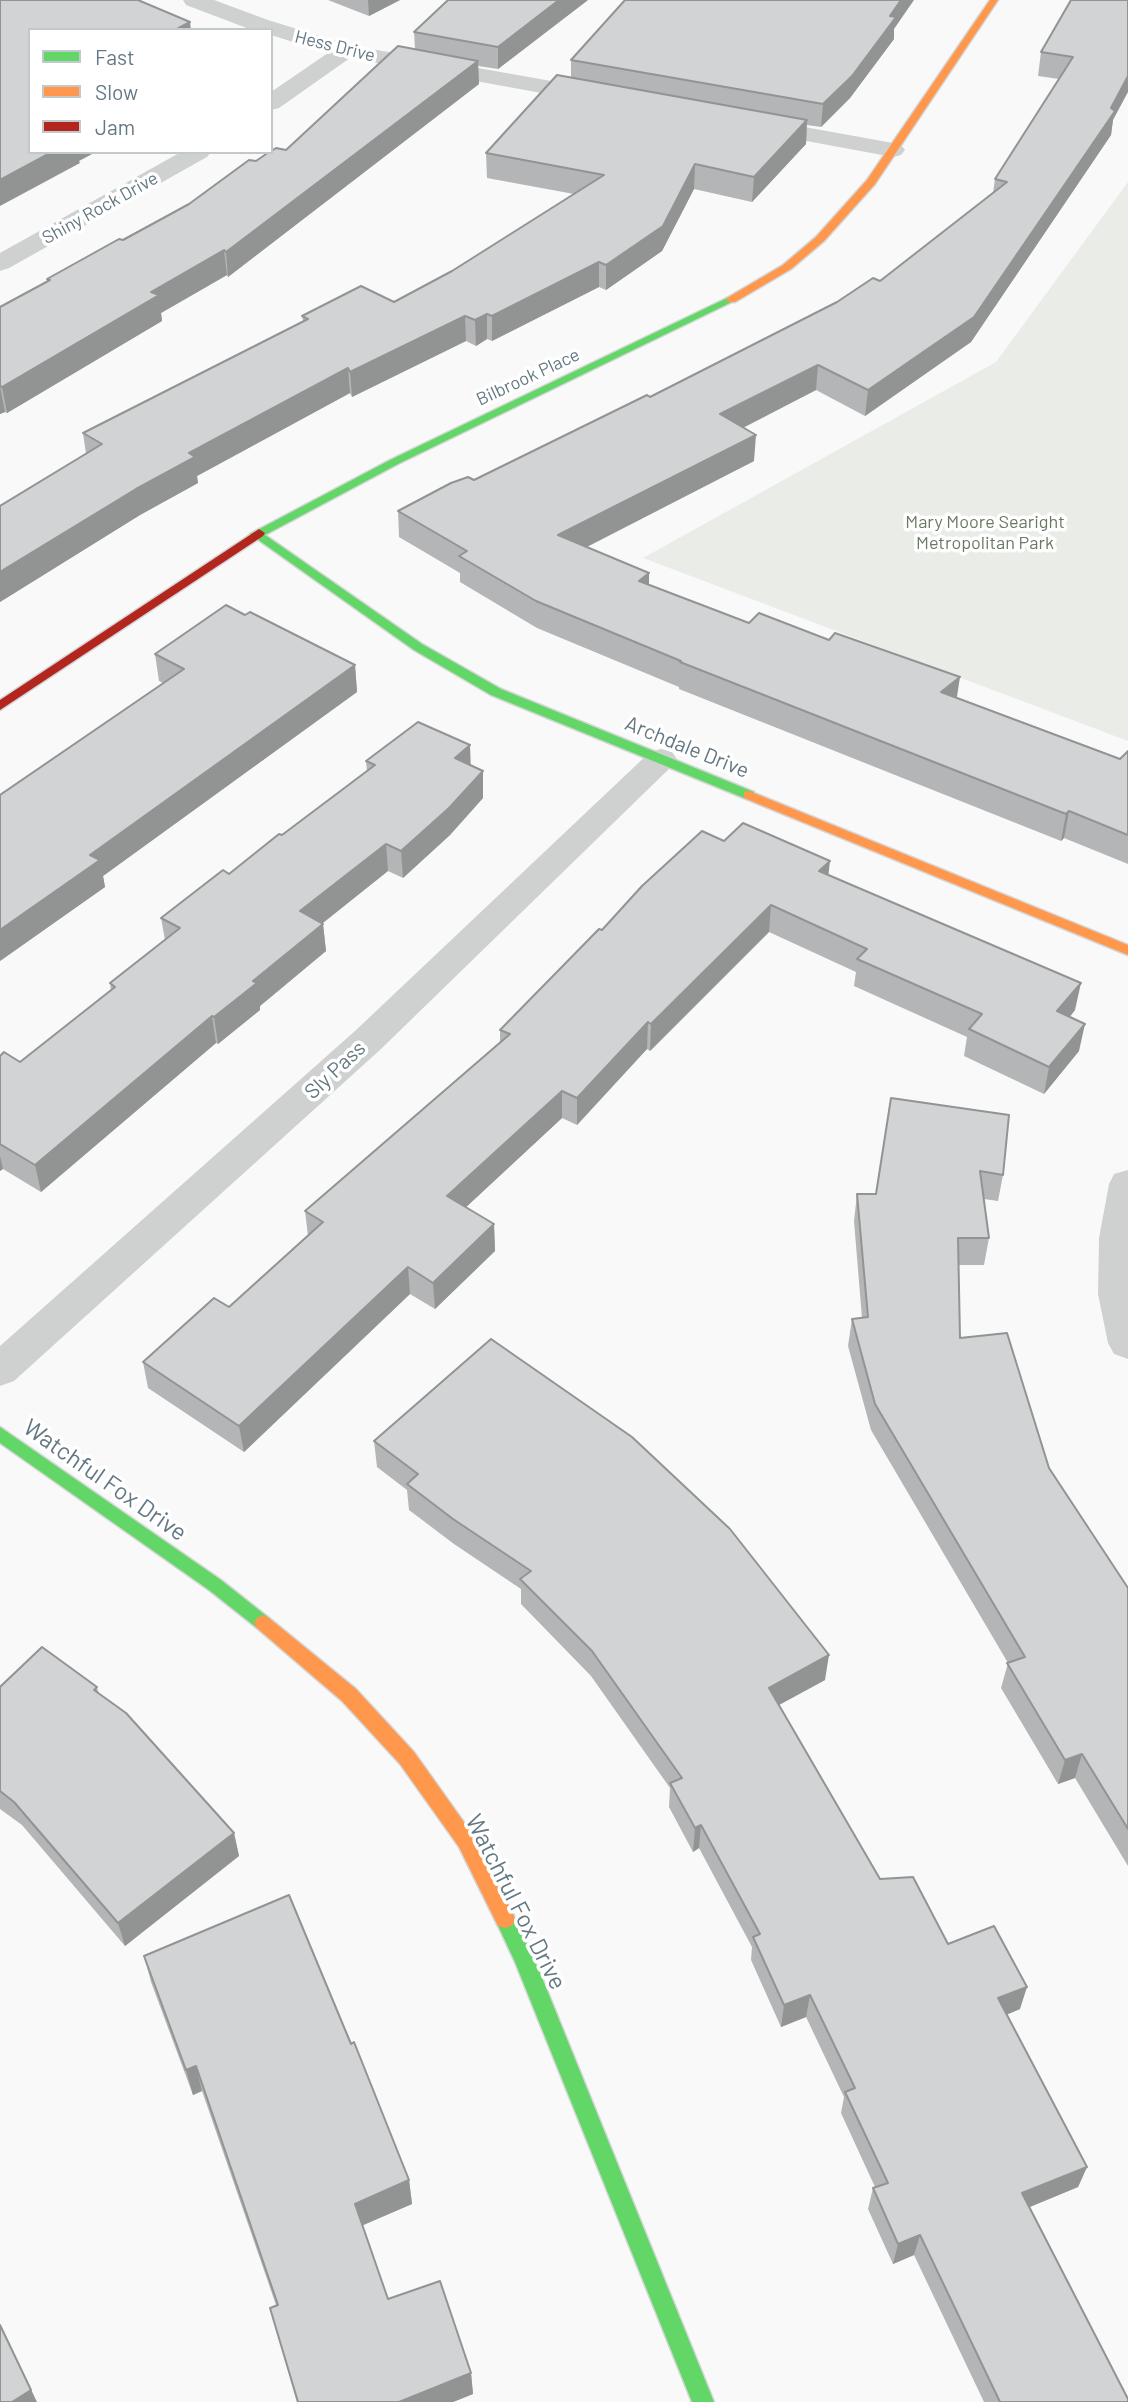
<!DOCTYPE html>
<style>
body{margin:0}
#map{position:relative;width:1128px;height:2402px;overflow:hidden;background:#f9f9f9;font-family:Barlow,sans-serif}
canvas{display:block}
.legend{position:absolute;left:28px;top:28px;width:245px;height:126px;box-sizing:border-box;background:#fff;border:2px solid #c1c9cd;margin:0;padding:9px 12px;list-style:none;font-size:21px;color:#647883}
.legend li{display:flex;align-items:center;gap:14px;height:35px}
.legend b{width:35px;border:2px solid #c1c9cd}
</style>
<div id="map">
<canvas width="1128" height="2402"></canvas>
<ul class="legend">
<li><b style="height:9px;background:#63d668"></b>Fast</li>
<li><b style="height:9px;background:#ff974d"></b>Slow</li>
<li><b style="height:9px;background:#b3261e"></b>Jam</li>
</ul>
</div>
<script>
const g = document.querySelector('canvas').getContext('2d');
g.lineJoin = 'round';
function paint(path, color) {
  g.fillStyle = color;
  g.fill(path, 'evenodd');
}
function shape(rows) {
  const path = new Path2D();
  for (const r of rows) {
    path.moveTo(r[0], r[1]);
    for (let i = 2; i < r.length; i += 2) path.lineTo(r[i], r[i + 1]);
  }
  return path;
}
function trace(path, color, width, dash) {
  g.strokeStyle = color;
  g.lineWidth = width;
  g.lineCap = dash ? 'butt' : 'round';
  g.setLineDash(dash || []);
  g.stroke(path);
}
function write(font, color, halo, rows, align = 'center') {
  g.font = font + ' Barlow,sans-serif';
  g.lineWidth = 7;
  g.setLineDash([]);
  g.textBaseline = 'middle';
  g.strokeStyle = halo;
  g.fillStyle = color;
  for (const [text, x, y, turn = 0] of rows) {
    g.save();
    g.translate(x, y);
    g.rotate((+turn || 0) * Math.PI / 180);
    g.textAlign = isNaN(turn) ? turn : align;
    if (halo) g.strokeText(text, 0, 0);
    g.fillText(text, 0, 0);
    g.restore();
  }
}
paint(shape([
 [1128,182,1128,741,643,558,996,362]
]), '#e9ece7');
const fast = shape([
 [727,298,736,300,398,464,265,535,422,644,501,689,754,792,754,798,744,798,491,695,414,650,250,534,390,460,727,298],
 [0,1427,221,1580,269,1618,272,1623,269,1628,263,1631,257,1628,209,1590,0,1443,0,1427],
 [505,1910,512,1912,534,1958,714,2402,692,2402,515,1962,495,1919,498,1912,505,1910]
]);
const slow = shape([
 [990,0,998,0,875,184,824,241,791,269,735,302,727,302,727,298,783,265,816,237,867,180,990,0],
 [749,791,1128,945,1128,955,744,798,744,792,749,791],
 [263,1615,269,1618,356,1689,414,1752,473,1835,515,1919,512,1926,505,1928,498,1926,459,1847,400,1764,342,1701,257,1628,254,1623,257,1618,263,1615]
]);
const jam = shape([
 [259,529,265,533,263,536,0,710,0,700,259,529]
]);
trace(fast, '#d5d6d7', 3);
trace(slow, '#d5d6d7', 3);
trace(jam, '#d5d6d7', 3);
paint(shape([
 [183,0,214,0,268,20,349,45,596,89,604,91,608,96,604,101,596,103,350,58,279,108,271,110,271,92,328,53,271,35,271,30,252,30,186,5,183,0],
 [755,118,893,143,901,145,905,150,901,155,893,157,747,130,743,125,747,120,755,118],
 [181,152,211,152,207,157,9,268,0,271,0,253,181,152],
 [661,749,672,752,677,759,672,766,381,1049,14,1381,0,1386,0,1346,355,1031,650,752,661,749],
 [1128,1170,1128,1359,1114,1354,1108,1343,1098,1294,1099,1238,1109,1184,1114,1174,1128,1170]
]), '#cfd1d1');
paint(fast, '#63d668');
paint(slow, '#ff974d');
paint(jam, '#b3261e');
paint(shape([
 [328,0,400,0,369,16],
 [588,0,498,69,478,66,479,84,228,277,227,275,161,313,162,321,7,413,5,412,0,414,0,307,48,282,47,279,189,204,256,161,286,150,415,49,414,32],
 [1071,0,1113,120,1111,135,971,342,865,416,816,390,743,428,754,461,587,547,649,573,649,585,749,623,957,698,1120,759,1128,751,1128,864,1064,838,1061,841,679,689,679,687,537,628,460,582,460,573,399,537,398,511,474,480,650,397,880,281,993,193,995,179,1059,79,1038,76,1041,52],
 [894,29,894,39,850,98,821,127,807,125,806,144,752,202,694,189,662,251,606,290,599,287,492,341,487,339,476,346,466,341,352,397,350,393,197,476,198,483,140,515,0,602,0,506,86,454,83,433,303,321,302,316,394,302,452,271,574,194,487,178,486,153,571,77,571,60],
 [155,654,355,665,357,692,103,876,105,887,0,961,163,683,159,681],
 [366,761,471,766,483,771,483,798,450,835,403,878,388,871,322,923,323,924,326,951,260,1006,260,1010,218,1044,216,1043,41,1192,3,1169,0,1171,0,1056,20,1062,111,990,110,983,165,940,161,918,229,874,282,835,367,772],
 [724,841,828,875,1075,1010,1070,1017,1079,1051,1044,1094,964,1056,967,1037,854,986,856,972,769,932,650,1051,647,1049,577,1125,562,1118,466,1207,494,1224,495,1251,435,1309,410,1294,244,1452,148,1388,143,1362,229,1307,308,1236,305,1211,500,1042,500,1030,602,930],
 [891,1098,1003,1175,998,1201,984,1199,989,1238,984,1265,959,1265,960,1338,1049,1468,1128,1588,1128,1866,1075,1778,1058,1784,1001,1688,1008,1663,871,1430,848,1346,852,1319,862,1318,854,1221,857,1194,876,1194],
 [374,1441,825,1680,779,1705,880,1879,948,1944,1020,2009,1006,2015,1087,2167,1078,2187,1030,2207,1128,2402,984,2402,914,2255,893,2264,868,2209,873,2188,875,2187,841,2113,844,2097,806,2017,781,2027,751,1960,752,1947,699,1848,693,1852,669,1807,670,1788,591,1676,521,1604,521,1589,454,1544,409,1510,407,1490,377,1467],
 [0,1687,97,1687,99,1694,234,1833,239,1856,125,1946,22,1825,0,1809],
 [144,1956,351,2044,409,2180,412,2204,362,2225,388,2299,471,2373,473,2394,453,2402,297,2402,270,2308,276,2305,202,2091,193,2095,151,1982]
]), '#b4b5b6');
paint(shape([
 [368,0,400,0,369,16],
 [559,0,588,0,498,69,498,47],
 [901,0,914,0,894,29,894,39,850,98,821,127,823,104],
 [190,22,191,30,175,30],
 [478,61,479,84,228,277,226,252],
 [1128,76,1128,92,1113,120,1111,135,971,342,865,416,868,390,1111,108],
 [807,120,806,144,752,202,754,177],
 [52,152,96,152,79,161,80,163,0,206,0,180],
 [695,164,694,189,662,251,606,290,606,265],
 [224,250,227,275,161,313,162,321,7,413,2,387,151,292],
 [599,262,599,287,492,341,492,316],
 [487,314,487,339,476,346,475,320],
 [465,316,466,341,352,397,350,372],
 [818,365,816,390,719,440,720,414],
 [348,368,350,393,197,476,198,483,140,515,0,602,0,572,189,453],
 [0,386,5,412,0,414],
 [756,435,754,461,559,561,558,535],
 [649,573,649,599,639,581],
 [355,665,357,692,103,876,105,887,0,961,0,930,90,855],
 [960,677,956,703,941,692],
 [470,745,471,772,455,758],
 [483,771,483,798,450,835,403,878,401,851],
 [1069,811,1064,838,1061,841,1066,814],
 [386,844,388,871,303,939,300,911],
 [830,861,827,888,819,871],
 [771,905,769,932,650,1051,651,1024],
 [323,924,326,951,260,1006,260,1010,218,1044,214,1017,253,981],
 [1081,983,1075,1010,1052,1038,1057,1011],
 [212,1016,216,1043,41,1192,35,1165],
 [648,1022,647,1049,577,1125,577,1098],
 [1085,1024,1079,1051,1044,1094,1049,1067],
 [562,1091,562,1118,449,1223,447,1196],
 [0,1156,3,1169,0,1171],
 [494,1224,495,1251,435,1309,433,1283],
 [408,1267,410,1294,244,1452,239,1426],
 [829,1655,825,1680,766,1712,769,1688],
 [1082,1754,1075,1778,1058,1784,1065,1760],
 [701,1825,699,1848,693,1852,695,1828],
 [234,1833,239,1856,125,1946,118,1923],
 [1027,1987,1020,2009,991,2021,998,1998],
 [810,1995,806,2017,781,2027,784,2005],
 [196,2066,202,2091,193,2095,186,2070],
 [1087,2167,1078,2187,1015,2213,1022,2193],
 [409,2180,412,2204,359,2227,355,2204],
 [920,2235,914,2255,893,2264,898,2244],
 [0,2324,37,2402,12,2402],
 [471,2373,473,2394,453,2402,399,2402]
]), '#929494');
const building = shape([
 [0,0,138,0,190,22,175,30,30,30,30,152,52,152,0,180,0,0],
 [448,0,559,0,498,47,414,32,448,0],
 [625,0,901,0,890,16,896,17,852,76,823,104,571,60,625,0],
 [1071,0,1128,0,1128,76,1111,108,1115,111,974,317,868,390,818,365,720,414,756,435,558,535,649,573,639,581,749,623,759,613,829,640,835,633,960,677,941,692,1120,759,1128,751,1128,835,1069,811,1066,814,680,662,681,661,536,601,459,556,467,551,398,511,451,483,468,477,474,480,647,395,650,397,837,302,873,278,880,281,1007,182,995,179,1073,57,1041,52,1071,0],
 [398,46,478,61,226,252,224,250,151,292,159,295,2,387,0,386,0,307,50,280,47,279,119,239,123,240,189,204,249,160,256,161,269,152,271,152,271,151,276,148,286,150,398,46],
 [557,75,807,120,754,177,695,164,663,226,606,265,599,262,492,316,487,314,475,320,465,316,350,372,348,368,189,453,195,457,136,489,0,572,0,506,102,444,83,433,308,319,302,316,361,286,394,302,452,271,604,175,486,153,557,75],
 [226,605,245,615,250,612,355,665,90,855,100,860,0,930,0,795,184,669,155,654,226,605],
 [418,722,470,745,455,758,483,771,449,808,401,851,386,844,300,911,323,924,253,981,257,983,214,1017,212,1016,35,1165,0,1144,0,1056,4,1052,20,1062,115,987,110,983,180,928,161,918,223,870,229,874,279,834,282,835,375,765,366,761,418,722],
 [743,823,830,861,819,871,1081,983,1057,1011,1085,1024,1049,1067,969,1029,982,1014,857,959,867,949,771,905,651,1024,648,1022,577,1098,562,1091,447,1196,494,1224,433,1283,408,1267,239,1426,143,1362,214,1298,229,1307,323,1222,305,1211,510,1034,500,1030,599,929,602,930,642,886,702,831,724,841,743,823],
 [891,1098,1009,1115,1003,1175,980,1171,989,1238,958,1238,960,1338,1007,1333,1049,1468,1128,1588,1128,1829,1082,1754,1065,1760,1007,1663,1025,1657,875,1404,852,1319,868,1317,857,1194,876,1194,891,1098],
 [491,1339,632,1437,730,1529,829,1655,769,1688,880,1879,913,1877,948,1944,994,1926,1027,1987,998,1998,1087,2167,1022,2193,1128,2399,1128,2402,1000,2402,920,2235,898,2244,873,2188,888,2183,845,2092,855,2088,810,1995,784,2005,753,1937,760,1934,701,1825,695,1828,670,1783,682,1778,592,1651,520,1579,531,1571,453,1519,407,1484,418,1474,374,1441,491,1339],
 [42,1647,97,1687,94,1690,126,1713,234,1833,118,1923,14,1802,0,1791,0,1687,42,1647],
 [289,1895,351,2044,354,2042,409,2180,355,2204,388,2299,440,2281,471,2373,399,2402,298,2402,270,2308,278,2305,196,2066,186,2070,144,1956,289,1895],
 [0,2325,31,2390,12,2402,0,2402,0,2325]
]);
paint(building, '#d1d3d4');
trace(building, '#929494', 2);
write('18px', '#647883', '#fff', [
 ["Hess Drive",335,46,14],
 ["Shiny Rock Drive",100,208,-29],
 ["Bilbrook Place",528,377,-25]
]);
write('18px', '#697a63', '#fff', [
 ["Mary Moore Searight",985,522],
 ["Metropolitan Park",985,543]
]);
write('21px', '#647883', '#fff', [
 ["Archdale Drive",687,747,22],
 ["Sly Pass",335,1070,-43]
]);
write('24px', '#647883', '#fff', [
 ["Watchful Fox Drive",105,1480,35],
 ["Watchful Fox Drive",516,1902,63]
]);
</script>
